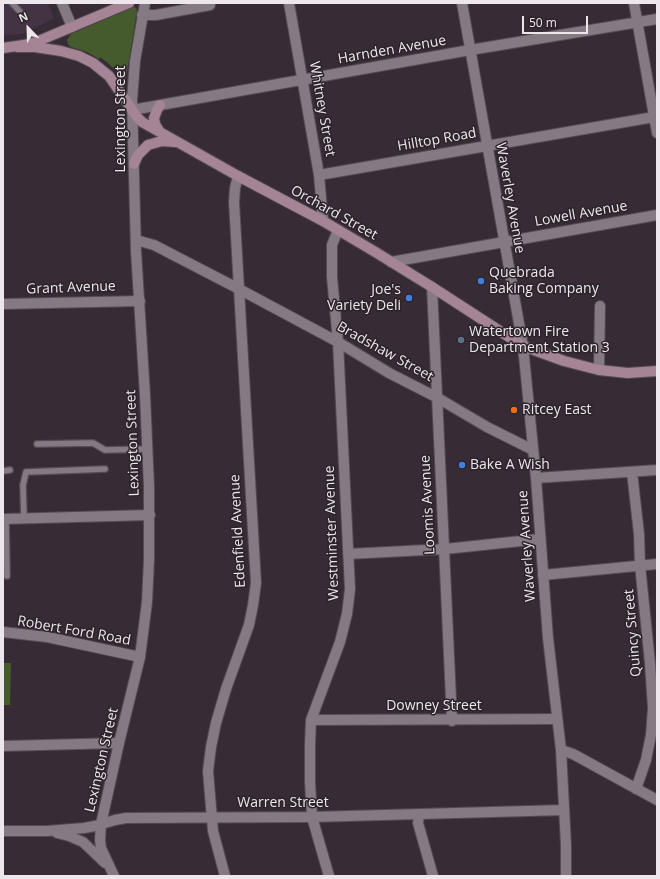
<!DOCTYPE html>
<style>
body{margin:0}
#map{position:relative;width:660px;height:879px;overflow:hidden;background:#372c36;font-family:"Open Sans",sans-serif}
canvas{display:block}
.frame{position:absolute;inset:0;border:4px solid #ede6ec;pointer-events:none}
.north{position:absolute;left:8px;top:8px;width:40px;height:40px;-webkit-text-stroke:3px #2c232c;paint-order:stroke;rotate:337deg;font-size:11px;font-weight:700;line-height:16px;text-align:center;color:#ede6ec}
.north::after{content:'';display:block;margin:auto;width:14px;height:18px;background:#ede6ec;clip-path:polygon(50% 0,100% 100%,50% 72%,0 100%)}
.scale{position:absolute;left:522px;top:16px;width:66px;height:18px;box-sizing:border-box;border:2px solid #ede6ec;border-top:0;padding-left:5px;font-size:12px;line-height:14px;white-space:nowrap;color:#ede6ec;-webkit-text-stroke:3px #2c232c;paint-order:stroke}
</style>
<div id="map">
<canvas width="660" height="879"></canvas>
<div class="frame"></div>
<div class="north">N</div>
<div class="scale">50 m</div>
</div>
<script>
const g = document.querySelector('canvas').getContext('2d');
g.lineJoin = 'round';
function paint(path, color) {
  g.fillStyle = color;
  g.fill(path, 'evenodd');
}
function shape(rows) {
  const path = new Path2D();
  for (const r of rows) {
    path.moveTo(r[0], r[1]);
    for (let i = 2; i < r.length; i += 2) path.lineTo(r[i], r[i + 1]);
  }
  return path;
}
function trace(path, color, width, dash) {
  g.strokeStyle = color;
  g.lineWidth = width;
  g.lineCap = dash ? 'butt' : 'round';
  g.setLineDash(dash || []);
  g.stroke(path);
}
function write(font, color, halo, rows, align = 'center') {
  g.font = font + ' "Open Sans",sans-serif';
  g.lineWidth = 3;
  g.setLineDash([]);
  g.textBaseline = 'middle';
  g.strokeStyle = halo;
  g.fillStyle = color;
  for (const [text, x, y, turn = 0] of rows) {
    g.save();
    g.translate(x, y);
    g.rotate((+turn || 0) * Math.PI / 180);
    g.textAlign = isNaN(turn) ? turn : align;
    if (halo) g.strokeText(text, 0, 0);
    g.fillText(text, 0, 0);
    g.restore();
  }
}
paint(shape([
 [3,3,48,3,54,18,23,34,3,35]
]), '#443443');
paint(shape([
 [134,7,136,8,137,11,125,84,120,75,107,62,100,57,99,59,87,52,71,47,68,44,67,40,71,34],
 [3,663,11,663,10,705,3,705]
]), '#455a2d');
const service = shape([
 [12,3,22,14],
 [37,444,93,443,105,450,148,449],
 [3,471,10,470],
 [24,518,23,485,26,472,105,469],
 [6,519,7,576]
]);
const minor = shape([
 [62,3,72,27],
 [289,3,319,175,323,221],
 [634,3,657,133],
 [142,15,156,15,210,5],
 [132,110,470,50,657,19],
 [319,175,654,117],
 [136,240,154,245,239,289,338,342,389,373,436,397,487,427,533,450],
 [391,262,657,215],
 [432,287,452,721],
 [3,304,140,301],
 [599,370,600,306],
 [632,472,639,534,640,565,650,663,653,708,651,735,646,760,636,789],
 [536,478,657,470],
 [3,519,150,515],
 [348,554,445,549,540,539],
 [543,575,657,564],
 [3,632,47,637,140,657],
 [311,720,556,719],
 [3,746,119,743],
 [561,750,573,754,657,800],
 [419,815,418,823,433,876],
 [225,876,213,831,208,771,211,747,216,723,226,689,249,625,253,605,256,583,234,202,235,188,238,176],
 [329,876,312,817,310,782,310,745,311,720,340,642,347,614,350,589,338,342,332,277,332,245,338,230]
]);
const tertiary = shape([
 [462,3,523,346,536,478,548,638,561,750,566,845,566,876],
 [3,831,47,831,84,828,95,826,115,820,126,818,312,817,564,810],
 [57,833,69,836,83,842,105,863],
 [114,876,101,848,100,840,101,824,119,743,140,657,147,602,149,560,149,487,145,395,136,251,132,100,135,61,145,3]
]);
const secondary = shape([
 [17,47,35,47,61,51,79,56,93,63,109,76,137,117,142,122,238,176,323,221,377,253,432,287,523,346,564,361,599,370,628,373,657,371],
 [3,48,24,45,36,42,129,3],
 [159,131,155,124,154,118,157,110,160,105],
 [134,164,138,155,148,145,162,141,175,142]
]);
trace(service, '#544b53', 8);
trace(minor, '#544b53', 12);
trace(tertiary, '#544b53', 12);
trace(secondary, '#544b53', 12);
trace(service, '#857984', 5.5);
trace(minor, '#857984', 10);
trace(tertiary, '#857984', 10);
trace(secondary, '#a58495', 10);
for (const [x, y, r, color] of [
 [481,281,4,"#3f7fe0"],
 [409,298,4,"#3f7fe0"],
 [461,340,4,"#5c6f8a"],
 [514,410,4,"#e8710a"],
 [462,465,4,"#3f7fe0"]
]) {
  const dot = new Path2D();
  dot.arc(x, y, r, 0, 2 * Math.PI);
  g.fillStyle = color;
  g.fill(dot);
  trace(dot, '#2c232c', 1.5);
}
write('14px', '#ede6ec', '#2c232c', [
 ["Harnden Avenue",392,50,-10],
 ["Whitney Street",322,109,80],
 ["Lexington Street",121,119,-90],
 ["Hilltop Road",437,140,-10],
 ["Waverley Avenue",510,198,80],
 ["Orchard Street",334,213,29],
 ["Lowell Avenue",581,214,-10],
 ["Grant Avenue",71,288,-2],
 ["Bradshaw Street",385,352,29],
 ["Lexington Street",133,443,-92],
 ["Loomis Avenue",428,505,-93],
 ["Edenfield Avenue",238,531,-93],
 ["Westminster Avenue",332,533,-92],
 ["Waverley Avenue",527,546,-94],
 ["Robert Ford Road",74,631,10],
 ["Quincy Street",633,633,-95],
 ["Downey Street",434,706],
 ["Lexington Street",102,760,-77],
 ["Warren Street",283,803]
]);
write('14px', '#ede6ec', '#2c232c', [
 ["Quebrada",489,273],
 ["Baking Company",489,289],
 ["Joe's",401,290,"right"],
 ["Variety Deli",401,306,"right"],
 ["Watertown Fire",469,332],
 ["Department Station 3",469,348],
 ["Ritcey East",522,410],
 ["Bake A Wish",470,465]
], 'left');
</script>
